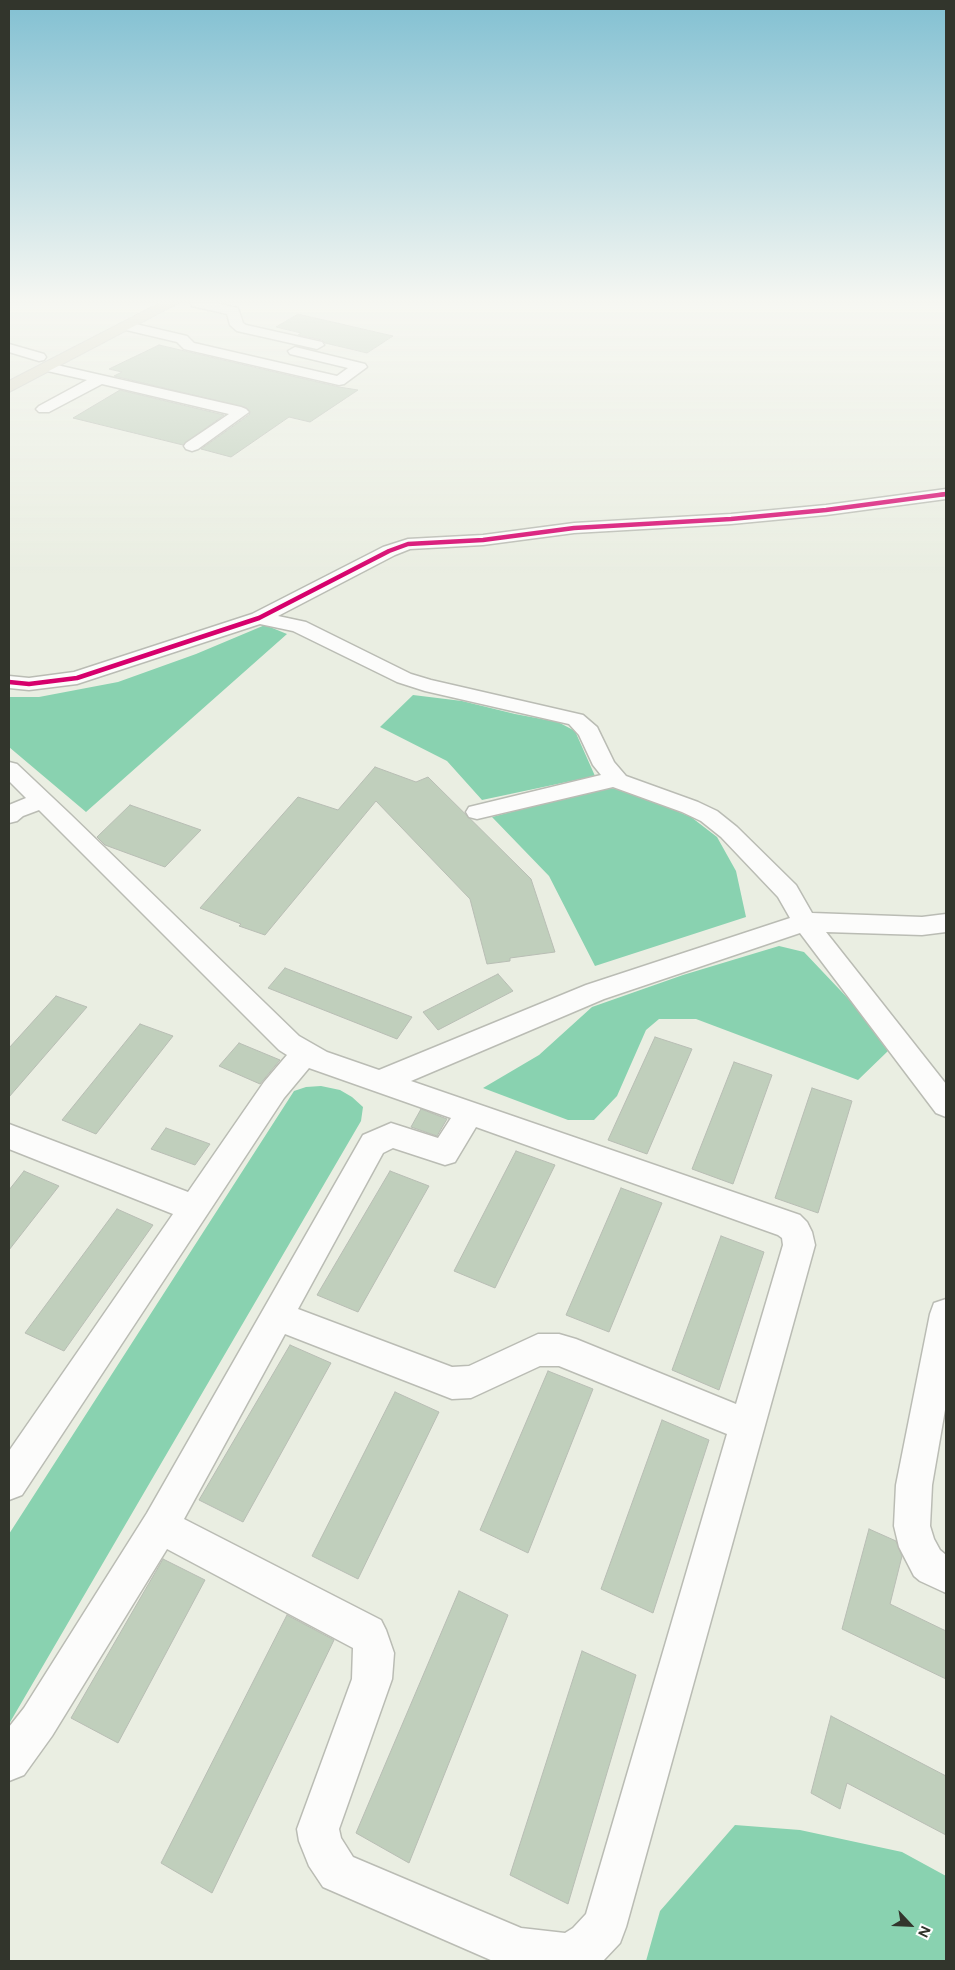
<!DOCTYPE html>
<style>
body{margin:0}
#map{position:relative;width:955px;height:1970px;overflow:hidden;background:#eaeee2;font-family:Figtree,sans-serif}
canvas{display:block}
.frame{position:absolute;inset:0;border:10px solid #32352c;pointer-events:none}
.north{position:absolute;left:885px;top:1900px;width:50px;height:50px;-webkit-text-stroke:4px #fff;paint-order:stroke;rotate:115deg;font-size:14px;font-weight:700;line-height:20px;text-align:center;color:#32352c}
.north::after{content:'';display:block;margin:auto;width:18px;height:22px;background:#32352c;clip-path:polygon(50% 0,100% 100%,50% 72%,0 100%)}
</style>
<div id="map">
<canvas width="955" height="1970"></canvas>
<div class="frame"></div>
<div class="north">N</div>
</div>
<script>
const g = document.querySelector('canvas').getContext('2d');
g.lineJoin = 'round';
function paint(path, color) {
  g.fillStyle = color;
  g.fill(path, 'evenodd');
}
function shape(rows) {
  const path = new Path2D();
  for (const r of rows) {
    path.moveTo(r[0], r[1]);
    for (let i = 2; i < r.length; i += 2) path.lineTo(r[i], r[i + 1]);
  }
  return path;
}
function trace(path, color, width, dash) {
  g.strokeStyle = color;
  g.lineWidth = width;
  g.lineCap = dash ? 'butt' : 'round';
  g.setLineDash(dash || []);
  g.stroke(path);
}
paint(shape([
 [265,625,287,634,86,812,9,747,9,697,39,697,118,682,196,654],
 [413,695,462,701,515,714,558,722,575,731,595,776,482,800,447,761,380,727],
 [605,787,631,792,691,817,717,837,736,871,746,917,595,966,549,876,492,817],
 [779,946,804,952,858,1009,888,1051,858,1080,696,1019,659,1019,646,1030,617,1096,594,1120,568,1120,483,1088,539,1055,592,1007,683,975],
 [321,1086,340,1090,352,1097,363,1107,361,1121,9,1724,9,1534,294,1091,306,1087],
 [735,1825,800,1830,902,1852,946,1876,946,1961,646,1961,660,1911]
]), '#89d2b0');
const building = shape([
 [298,314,393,336,367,353,325,343,322,340,298,335,301,333,276,327,298,314],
 [159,345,339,387,358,390,310,422,289,417,231,457,201,449,250,414,247,408,114,376,122,372,109,369,159,345],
 [120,390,224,415,183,445,73,418,120,390],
 [375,767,416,782,428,777,531,879,555,952,510,958,510,961,487,964,470,899,376,801,265,935,239,926,241,924,200,908,298,797,338,810,375,767],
 [130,805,201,830,165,867,105,845,97,837,130,805],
 [285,968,412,1017,397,1039,268,988,285,968],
 [498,974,513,991,438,1030,423,1012,498,974],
 [56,996,87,1007,9,1097,9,1048,56,996],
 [140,1024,173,1036,96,1134,62,1120,140,1024],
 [655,1037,692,1049,647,1154,608,1140,655,1037],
 [239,1043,280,1060,260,1084,219,1066,239,1043],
 [734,1062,772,1075,733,1184,692,1169,734,1062],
 [812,1088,852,1101,818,1213,775,1198,812,1088],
 [421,1109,447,1119,437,1136,411,1127,421,1109],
 [166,1128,210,1144,195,1165,151,1149,166,1128],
 [516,1151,555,1165,495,1288,454,1271,516,1151],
 [24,1171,59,1186,9,1250,9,1190,24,1171],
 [390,1171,429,1186,358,1312,317,1295,390,1171],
 [621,1188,662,1203,609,1332,566,1315,621,1188],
 [117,1209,153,1225,64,1351,25,1333,117,1209],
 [721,1236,764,1252,719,1390,672,1370,721,1236],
 [290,1345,331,1363,243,1522,199,1500,290,1345],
 [548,1371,593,1389,528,1553,480,1530,548,1371],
 [395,1392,439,1412,358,1579,312,1556,395,1392],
 [662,1420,709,1440,653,1613,601,1589,662,1420],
 [869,1529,896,1541,902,1556,890,1604,946,1631,946,1679,842,1629,869,1529],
 [163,1559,205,1580,118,1743,71,1718,163,1559],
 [459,1591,508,1615,409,1863,356,1833,459,1591],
 [287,1615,334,1640,212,1893,161,1863,287,1615],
 [582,1651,636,1675,568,1904,510,1875,582,1651],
 [831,1716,946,1776,946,1835,847,1783,840,1809,811,1793,831,1716]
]);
paint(building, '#c0cfbc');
trace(building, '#b8bdb4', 1);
const minor = shape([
 [191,303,216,303,238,308,243,323,246,325,322,342,324,345,317,349,237,331,230,325,227,314,192,306,191,303],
 [127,322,187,336,194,343,337,376,348,368,290,354,288,351,295,347,365,364,367,367,344,384,339,385,184,349,177,342,122,329,120,326,127,322],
 [9,344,44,354,46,357,44,360,39,361,9,352,9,344],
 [48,363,241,407,246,409,249,412,198,449,192,451,186,449,184,446,186,443,229,414,102,384,49,412,39,412,36,409,39,406,87,380,43,370,41,367,43,364,48,363],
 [946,489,946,499,826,515,731,524,574,533,483,545,410,549,395,555,278,616,306,622,411,674,431,680,583,715,597,727,614,762,626,776,698,802,717,811,737,827,796,885,812,913,922,917,946,914,946,932,922,935,826,932,946,1084,946,1117,936,1113,800,933,604,999,411,1081,800,1215,807,1222,812,1232,815,1245,626,1927,620,1943,603,1961,493,1961,323,1887,309,1866,299,1841,297,1829,352,1679,353,1648,167,1549,52,1736,24,1775,9,1781,9,1727,24,1708,147,1513,363,1135,391,1123,438,1138,451,1118,309,1068,284,1098,22,1495,9,1500,9,1451,173,1214,9,1149,9,1124,188,1192,264,1082,287,1055,279,1050,39,810,23,816,17,821,9,823,9,805,26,798,9,781,9,762,17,764,70,814,299,1036,327,1052,379,1070,586,985,790,918,778,897,721,837,701,821,682,812,613,787,477,819,469,817,466,812,469,807,601,775,593,765,579,735,569,724,425,691,397,682,293,631,260,624,77,684,29,690,9,688,9,676,29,678,74,672,252,614,383,547,408,539,483,535,574,523,731,514,826,505,946,489],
 [476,1127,778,1235,782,1238,783,1245,736,1404,576,1339,559,1334,538,1334,469,1366,452,1367,298,1309,383,1153,393,1148,445,1165,455,1162,476,1127],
 [285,1334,452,1399,471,1398,540,1366,559,1366,727,1434,586,1914,573,1928,565,1933,521,1928,353,1857,341,1838,339,1829,392,1679,394,1653,386,1630,381,1620,184,1519,285,1334],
 [946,1299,946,1404,932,1485,930,1526,934,1539,940,1550,946,1555,946,1593,920,1581,914,1576,899,1547,894,1526,896,1485,930,1314,934,1303,946,1299]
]);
const highway = shape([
 [160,303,178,303,9,392,9,381,160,303]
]);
trace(minor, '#babcb4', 3);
trace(highway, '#cbccc6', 2);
paint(minor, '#fcfcfb');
paint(highway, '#dcdac9');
trace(shape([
 [939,495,946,494]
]), '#d6006c', 4);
trace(shape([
 [9,682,29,684,77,678,259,618,389,551,408,544,483,540,574,528,731,519,826,510,946,494]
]), '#d6006c', 4.5);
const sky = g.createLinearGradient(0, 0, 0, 579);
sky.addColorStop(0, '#82c0d2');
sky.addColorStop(0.52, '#f6f7f2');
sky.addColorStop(1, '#f6f7f200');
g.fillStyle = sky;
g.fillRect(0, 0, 955, 579);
</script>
